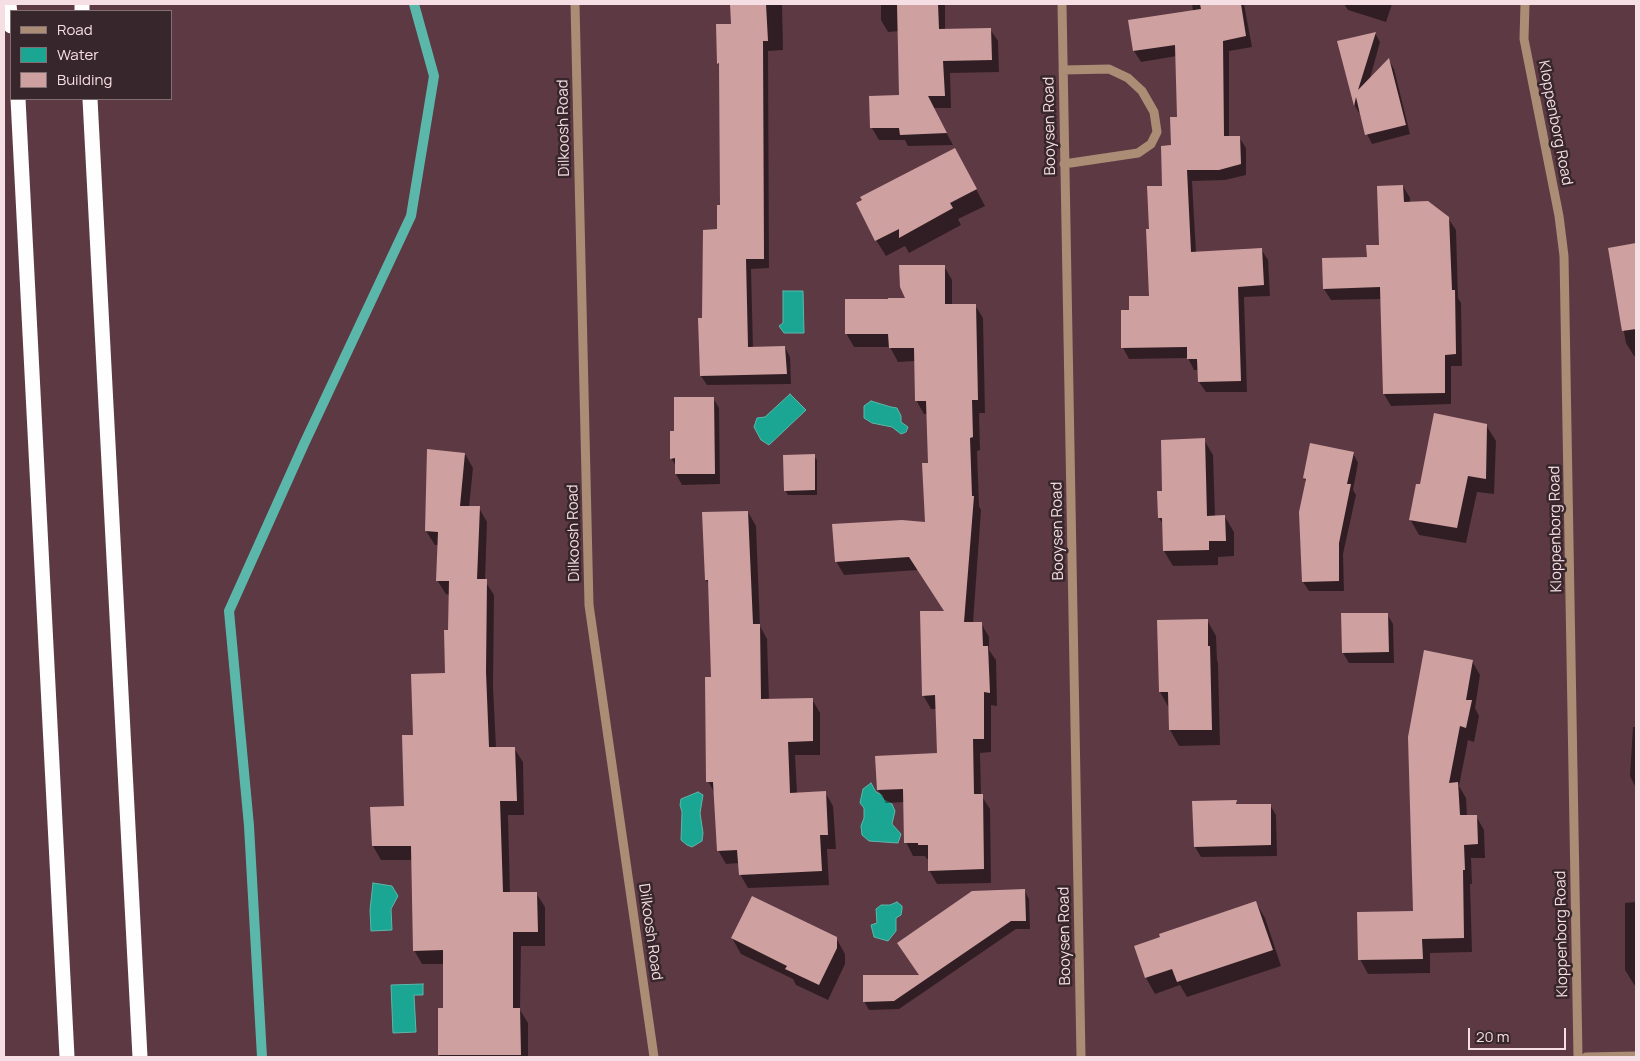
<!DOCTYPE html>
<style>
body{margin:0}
#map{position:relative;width:1640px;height:1061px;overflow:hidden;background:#5d3944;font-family:Manrope,sans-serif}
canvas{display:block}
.frame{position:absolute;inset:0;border:5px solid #f5dee4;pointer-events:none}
.legend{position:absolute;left:10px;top:10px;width:162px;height:90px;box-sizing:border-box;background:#37262b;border:1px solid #837075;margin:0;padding:6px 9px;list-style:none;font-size:15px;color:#f5dee4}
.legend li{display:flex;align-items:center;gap:10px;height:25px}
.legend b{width:25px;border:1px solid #837075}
.scale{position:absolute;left:1468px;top:1028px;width:98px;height:22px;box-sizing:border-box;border:2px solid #f5dee4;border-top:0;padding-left:6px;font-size:15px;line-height:18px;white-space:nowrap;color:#f5dee4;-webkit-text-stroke:4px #37262b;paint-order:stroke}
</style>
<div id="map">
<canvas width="1640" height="1061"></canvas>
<div class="frame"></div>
<ul class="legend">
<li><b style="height:6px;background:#ab8c74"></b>Road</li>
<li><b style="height:14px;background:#1aa692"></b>Water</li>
<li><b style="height:14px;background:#cea1a0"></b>Building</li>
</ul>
<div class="scale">20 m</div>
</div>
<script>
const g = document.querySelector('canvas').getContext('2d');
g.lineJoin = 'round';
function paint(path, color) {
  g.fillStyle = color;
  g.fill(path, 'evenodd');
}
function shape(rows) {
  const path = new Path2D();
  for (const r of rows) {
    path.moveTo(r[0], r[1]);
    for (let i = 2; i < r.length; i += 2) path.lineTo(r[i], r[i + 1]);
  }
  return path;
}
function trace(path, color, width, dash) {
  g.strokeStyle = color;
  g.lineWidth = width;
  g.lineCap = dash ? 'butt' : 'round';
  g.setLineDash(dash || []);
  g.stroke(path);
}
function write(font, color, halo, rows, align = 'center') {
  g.font = font + ' Manrope,sans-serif';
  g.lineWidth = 5;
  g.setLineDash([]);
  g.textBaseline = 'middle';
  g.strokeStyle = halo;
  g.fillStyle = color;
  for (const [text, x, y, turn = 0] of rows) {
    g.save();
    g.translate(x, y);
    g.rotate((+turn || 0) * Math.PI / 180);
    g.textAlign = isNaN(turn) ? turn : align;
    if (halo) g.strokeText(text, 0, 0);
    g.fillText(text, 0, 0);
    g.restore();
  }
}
const water = shape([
 [783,291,803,291,804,333,784,333,779,326,783,323,783,291],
 [790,394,806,410,769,445,761,440,754,427,757,418,765,417,790,394],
 [871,401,891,407,897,408,901,416,901,422,908,427,906,432,901,434,892,427,872,423,864,418,864,406,871,401],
 [871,783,876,792,882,795,884,800,892,804,895,811,892,824,901,834,898,843,869,841,862,835,861,826,864,818,864,808,860,803,863,789,871,783],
 [698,792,703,795,700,813,703,833,702,841,692,847,687,845,681,840,682,812,680,805,681,799,698,792],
 [373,883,392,886,398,896,391,909,392,930,371,931,370,910,373,883],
 [897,902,902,906,902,909,901,915,896,918,896,931,888,941,874,937,871,925,877,923,876,909,881,905,890,905,897,902],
 [423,984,423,995,414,995,416,1032,393,1033,391,985,423,984]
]);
paint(water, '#1aa692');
trace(water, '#5cb7ab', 1);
paint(shape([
 [731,4,782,4,783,50,768,51,769,268,751,269,753,348,785,347,790,357,791,384,707,385,701,376,703,319,722,207,720,68,718,63,732,26],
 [881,4,945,4,945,30,990,29,998,41,999,72,950,73,951,108,933,108,953,145,908,146,905,140,879,140,872,128,871,97,900,97,899,31,888,32,881,20],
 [1192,4,1248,4,1244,4,1252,47,1229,51,1229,138,1239,137,1246,148,1246,175,1225,180,1192,181,1196,253,1261,249,1268,260,1270,296,1244,297,1247,392,1206,392,1199,382,1199,370,1194,370,1188,358,1129,359,1123,348,1122,312,1130,312,1150,297,1151,230,1163,187,1179,118,1177,56,1141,62,1134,51,1130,21,1193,11],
 [1344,4,1392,4,1386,22,1348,10],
 [1375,33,1380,42,1369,82,1389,60,1394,69,1410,134,1372,144,1367,134,1361,109,1359,113,1355,106,1338,42],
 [964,166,985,206,958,219,961,225,909,253,905,246,886,256,876,240],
 [1403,186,1410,198,1410,203,1448,218,1456,230,1458,298,1461,303,1462,366,1451,366,1451,404,1391,406,1384,394,1382,299,1331,300,1324,289,1368,258,1380,246],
 [1636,244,1636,356,1634,356,1626,343,1609,249],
 [944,266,952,280,952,305,975,305,983,318,985,413,979,413,980,450,977,451,979,506,981,510,973,623,981,623,989,637,989,650,996,660,997,706,991,705,991,752,980,753,981,795,990,809,991,883,937,884,929,870,929,859,927,859,925,856,913,856,906,842,905,802,886,803,878,790,938,754,937,709,931,709,923,695,945,612,918,570,844,575,836,561,927,524,930,464,928,414,924,414,916,400,915,361,898,362,890,347,854,347,846,333,908,299],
 [713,398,719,408,720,484,682,485,676,474,676,466,671,458,676,432],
 [1486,425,1496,441,1494,494,1477,492,1466,543,1419,535,1410,519,1421,486],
 [1204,440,1213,455,1215,517,1225,517,1234,532,1234,556,1218,557,1218,565,1173,566,1164,551,1163,524,1159,518,1163,492],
 [1353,453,1358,463,1353,490,1356,495,1343,554,1344,591,1309,591,1303,582,1306,482,1304,478],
 [465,454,473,468,469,507,479,508,487,522,485,581,494,595,493,687,496,748,514,748,523,762,524,815,508,815,510,893,536,893,545,907,545,946,521,946,520,1010,528,1023,528,1057,441,1057,439,1055,444,1010,444,964,422,964,414,950,412,860,381,860,373,846,372,808,405,807,414,736,447,674,450,595,446,594,437,580,438,545,435,545,426,531],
 [814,456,817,460,817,495,788,495,785,490],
 [748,512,756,526,760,626,767,639,769,700,812,699,820,713,820,755,795,755,797,793,825,792,833,806,836,849,827,849,829,885,748,888,740,874,739,863,726,864,718,850,715,794,708,781,712,678,710,586,706,580],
 [1387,614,1393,624,1394,663,1349,663,1343,653],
 [1207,620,1216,636,1217,660,1218,663,1220,745,1179,746,1170,730,1169,708,1160,692],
 [1472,661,1480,675,1475,708,1479,716,1474,742,1468,740,1459,786,1466,798,1467,816,1476,816,1484,830,1485,858,1471,858,1472,884,1470,884,1472,952,1430,953,1430,973,1368,974,1360,959,1414,912],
 [1633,727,1636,727,1636,788,1630,776],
 [1236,802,1238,805,1270,805,1276,815,1277,856,1201,857,1195,847],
 [1024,890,1029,899,1030,929,1016,929,899,1009,869,1010,864,1001,920,976],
 [1636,902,1636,986,1635,986,1625,970,1625,903],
 [1256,903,1265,918,1281,966,1187,997,1180,985,1155,994,1146,978,1136,947],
 [732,938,836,938,845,954,845,964,828,1000,796,985,793,979,741,954]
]), '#0007');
trace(shape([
 [262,1057,249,826,229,611,304,444,411,216,434,76,414,4]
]), '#5cb7ab', 10);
paint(shape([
 [730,4,766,4,768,41,763,41,764,259,746,259,748,347,785,346,787,374,700,376,698,318,702,318,703,230,717,229,717,205,720,205,719,63,717,64,716,24,731,24],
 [897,4,938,4,939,29,991,28,992,60,943,61,945,96,928,96,947,133,900,135,899,128,870,128,869,96,899,95],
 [1200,4,1241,4,1246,36,1223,41,1224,136,1240,136,1241,164,1219,170,1187,170,1191,252,1262,248,1264,285,1238,287,1241,381,1198,382,1197,359,1187,359,1187,347,1121,348,1121,310,1129,310,1129,296,1149,296,1146,229,1149,229,1147,186,1162,186,1161,146,1171,145,1170,117,1177,117,1175,45,1133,51,1128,20,1201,9],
 [1376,32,1358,90,1389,58,1406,125,1365,135,1356,97,1354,106,1337,41],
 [955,148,977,189,950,203,953,208,899,238,899,229,875,241,856,203,862,200,860,197],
 [1403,185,1404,202,1428,201,1449,217,1452,290,1455,290,1456,354,1445,355,1445,393,1383,394,1380,287,1323,289,1322,258,1367,257,1366,245,1379,245,1377,186],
 [1636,243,1636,329,1622,331,1608,248],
 [899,265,945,265,945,304,976,304,978,400,972,400,973,437,970,438,972,496,974,496,964,622,982,622,983,646,988,646,990,693,984,692,984,739,973,739,974,794,983,794,984,869,928,871,928,845,918,845,918,843,904,843,903,789,877,790,875,756,937,753,935,695,922,696,920,611,944,611,909,557,835,562,832,524,902,520,925,522,922,463,928,463,926,401,915,401,914,348,889,348,888,334,845,334,845,299,888,299,888,298,905,298,900,287],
 [674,397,714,397,715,474,675,474,675,458,670,459,670,431,674,431],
 [1434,413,1487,424,1486,479,1468,476,1457,528,1409,520,1416,484,1420,484],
 [1205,438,1207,516,1225,515,1226,541,1209,541,1209,550,1163,551,1162,518,1158,518,1157,491,1162,491,1161,440],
 [1310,443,1354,452,1347,484,1351,484,1339,543,1339,581,1302,582,1299,512,1306,479,1303,478],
 [427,449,465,453,460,506,480,506,477,579,487,579,486,672,489,747,515,747,517,801,500,801,503,892,537,892,538,932,513,932,513,1008,520,1008,521,1055,438,1055,438,1008,443,1008,443,950,413,951,411,846,372,846,370,807,404,806,402,735,413,735,411,674,445,673,444,630,448,630,449,581,436,581,438,532,425,531],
 [815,454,815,490,784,491,783,455],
 [748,511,753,624,760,624,761,699,813,698,813,741,788,742,790,793,826,791,828,835,820,835,822,871,739,875,737,850,717,851,713,782,706,782,705,677,711,677,708,580,705,580,702,512],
 [1341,613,1388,613,1389,652,1342,653],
 [1208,619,1208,646,1210,646,1212,730,1169,730,1168,692,1159,692,1157,620],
 [1424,650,1473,660,1466,700,1472,700,1466,728,1460,726,1449,783,1458,782,1460,815,1477,815,1478,844,1464,845,1465,870,1463,870,1464,938,1422,939,1423,959,1358,960,1357,912,1413,911,1408,737],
 [1237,800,1236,804,1271,804,1271,845,1194,847,1192,801],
 [1025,889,1026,921,1011,921,894,1001,863,1002,863,975,919,975,897,943,972,891],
 [752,896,837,937,837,948,819,985,785,969,787,966,731,938],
 [1256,901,1273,950,1177,982,1172,969,1145,978,1134,946,1160,937,1159,934]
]), '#cea1a0');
trace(shape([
 [575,4,589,605,654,1057],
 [1062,4,1081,1057],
 [1525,4,1524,39,1559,216,1564,256,1578,1057],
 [1063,70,1109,69,1128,78,1142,91,1154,112,1157,132,1151,144,1138,153,1064,164],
 [1586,1057,1636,1056]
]), '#ab8c74', 9);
trace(shape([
 [9,4,11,26],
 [82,4,82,11],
 [18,99,67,1057],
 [90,99,140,1057]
]), '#fefefe', 15);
write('15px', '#f5dee4', '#37262b', [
 ["Kloppenborg Road",1555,123,79],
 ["Booysen Road",1050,126,-91],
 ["Dilkoosh Road",564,128,-91],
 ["Kloppenborg Road",1556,529,-91],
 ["Booysen Road",1058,531,-91],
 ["Dilkoosh Road",574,533,-91],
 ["Dilkoosh Road",650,932,82],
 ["Kloppenborg Road",1562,934,-91],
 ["Booysen Road",1065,936,-91]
]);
</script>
